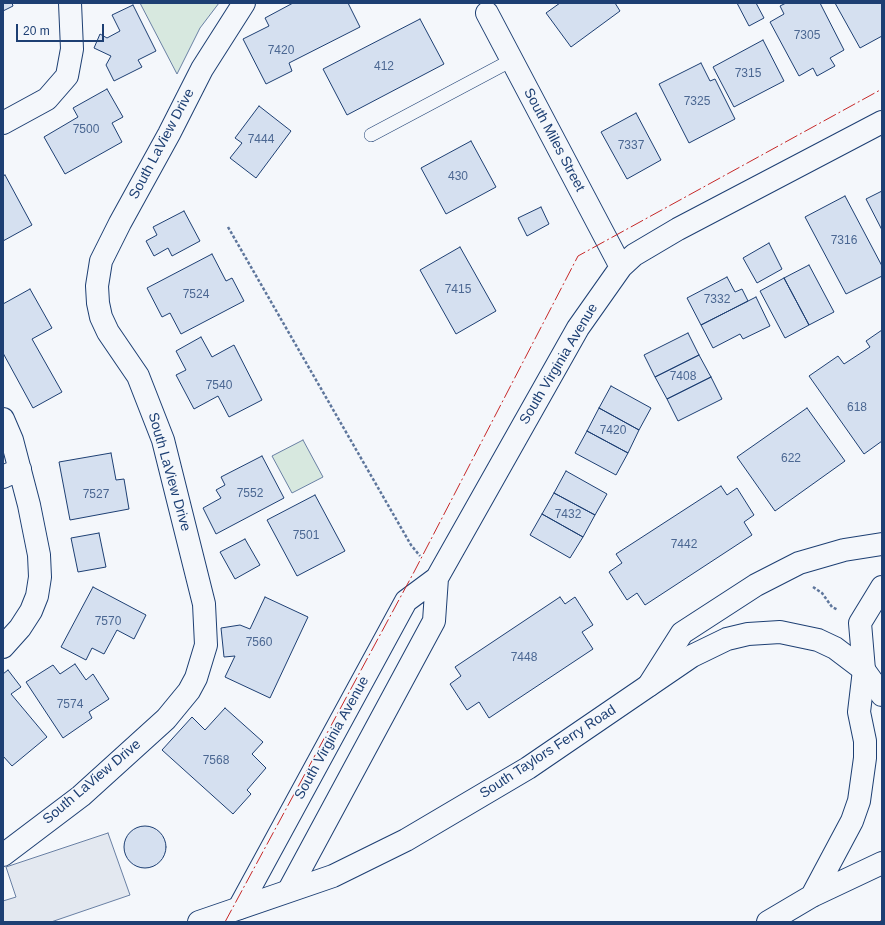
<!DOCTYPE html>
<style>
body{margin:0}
#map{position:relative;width:885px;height:925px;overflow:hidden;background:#f4f7fb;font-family:Helvetica,sans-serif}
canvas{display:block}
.frame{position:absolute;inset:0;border:4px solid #1d3f73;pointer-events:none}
.scale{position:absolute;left:16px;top:24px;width:88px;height:18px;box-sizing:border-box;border:2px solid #1d3f73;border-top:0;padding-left:5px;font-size:12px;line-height:14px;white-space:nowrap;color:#1d3f73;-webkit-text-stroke:3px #f4f7fb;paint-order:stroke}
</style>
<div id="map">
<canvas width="885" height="925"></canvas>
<div class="frame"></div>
<div class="scale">20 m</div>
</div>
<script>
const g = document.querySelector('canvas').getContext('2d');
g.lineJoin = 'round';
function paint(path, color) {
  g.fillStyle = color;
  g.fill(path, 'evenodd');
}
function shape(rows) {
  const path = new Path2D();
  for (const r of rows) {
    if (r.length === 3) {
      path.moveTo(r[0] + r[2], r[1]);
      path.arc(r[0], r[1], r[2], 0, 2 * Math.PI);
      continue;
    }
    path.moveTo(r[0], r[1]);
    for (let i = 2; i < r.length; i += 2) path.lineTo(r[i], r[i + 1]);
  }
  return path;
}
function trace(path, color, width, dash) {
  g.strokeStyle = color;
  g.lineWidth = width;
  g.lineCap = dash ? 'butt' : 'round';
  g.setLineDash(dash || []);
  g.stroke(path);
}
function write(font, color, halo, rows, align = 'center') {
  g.font = font + ' Helvetica,sans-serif';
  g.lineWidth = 3;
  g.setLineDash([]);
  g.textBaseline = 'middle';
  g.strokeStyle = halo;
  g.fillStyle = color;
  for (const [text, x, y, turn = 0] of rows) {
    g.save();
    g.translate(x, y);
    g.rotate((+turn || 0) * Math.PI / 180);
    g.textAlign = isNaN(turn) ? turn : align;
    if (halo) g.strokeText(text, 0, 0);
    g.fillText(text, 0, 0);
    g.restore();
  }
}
const green = shape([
 [140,3,219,3,200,28,177,74,140,3],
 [303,440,323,477,292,493,272,456,303,440]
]);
paint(green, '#d7e8df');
trace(green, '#687fa3', 1);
const parking = shape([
 [108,833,130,895,51,922,3,922,3,901,16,897,6,867,108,833]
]);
paint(parking, '#e3e8f0');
trace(parking, '#687fa3', 1);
const building = shape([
 [3,3,12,3,13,6,3,11,3,3],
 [293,3,348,3,360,27,289,63,292,71,266,84,243,39,269,26,265,18,293,3],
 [560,3,615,3,620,11,571,47,546,13,560,3],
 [737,3,756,3,764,18,749,26,737,3],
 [786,3,820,3,844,50,830,58,835,66,817,76,813,68,799,76,770,22,784,14,780,6,786,3],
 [835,3,882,3,882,36,860,48,835,3],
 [133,5,156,51,138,60,142,67,114,81,106,65,111,56,94,48,100,34,107,38,120,31,112,15,133,5],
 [420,19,444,64,347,115,323,69,420,19],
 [763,40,784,81,734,107,713,67,763,40],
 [701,63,710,81,715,79,735,119,689,143,659,84,701,63],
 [107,89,123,117,112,123,122,142,65,174,44,137,78,117,73,108,107,89],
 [259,106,291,131,256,178,230,158,242,143,235,138,259,106],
 [636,113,661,160,627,179,601,132,636,113],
 [471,141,496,187,446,214,421,168,471,141],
 [5,175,32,225,3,241,3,176,5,175],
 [882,191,882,230,866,199,882,191],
 [845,196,882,266,882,276,846,294,805,217,845,196],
 [541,207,549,224,527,236,518,218,541,207],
 [184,211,200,241,172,256,168,248,154,256,146,241,157,235,153,227,184,211],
 [769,243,782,269,757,283,743,258,769,243],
 [460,247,496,311,456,334,420,270,460,247],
 [212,254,226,281,232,278,244,301,181,334,170,313,162,317,147,288,212,254],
 [809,265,834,312,809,325,784,278,809,265],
 [727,277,735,292,742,289,748,301,701,325,687,298,727,277],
 [784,278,809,325,785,338,760,291,784,278],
 [30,289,52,328,32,339,62,392,33,408,3,353,3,304,30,289],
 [756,297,770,326,743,339,740,334,713,348,701,325,756,297],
 [882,330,882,441,864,454,809,376,838,356,844,364,870,347,866,341,882,330],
 [688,333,699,355,655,377,644,355,688,333],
 [201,337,212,357,234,345,262,400,229,417,218,396,194,409,176,375,186,370,176,351,201,337],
 [699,355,711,377,667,399,655,377,699,355],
 [711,377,722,399,678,421,667,399,711,377],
 [611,386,651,408,639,430,599,408,611,386],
 [599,408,639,430,628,453,587,431,599,408],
 [807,408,845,461,775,511,737,457,807,408],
 [587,431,628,453,616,475,575,453,587,431],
 [111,453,116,480,124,479,129,509,70,520,59,462,111,453],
 [262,456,284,498,216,534,203,508,221,498,216,490,225,485,221,477,262,456],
 [566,471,607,494,595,515,554,493,566,471],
 [721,486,727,495,737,488,754,515,744,522,752,535,645,605,637,593,627,600,609,572,622,563,616,554,721,486],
 [554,493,595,515,583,537,542,514,554,493],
 [315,495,345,551,297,576,267,520,315,495],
 [542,514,583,537,570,558,530,535,542,514],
 [99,533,106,567,78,572,71,538,99,533],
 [245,539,260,565,235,579,220,552,245,539],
 [93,587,146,615,134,639,117,630,104,654,92,648,86,660,61,647,93,587],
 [265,597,308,617,270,698,225,677,235,656,224,657,221,628,240,625,250,629,265,597],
 [560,597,565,604,575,597,593,625,582,632,593,649,489,718,479,702,467,710,450,684,461,676,455,667,560,597],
 [75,664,86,680,93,674,109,699,89,712,92,718,63,738,26,682,53,665,60,674,75,664],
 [8,670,21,687,11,694,47,737,12,766,3,756,3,674,8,670],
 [225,708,263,742,252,754,266,768,247,790,251,794,233,814,162,750,192,717,205,730,225,708],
 [145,847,21]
]);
paint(building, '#d5e0f0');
trace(building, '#1d3f73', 1);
const service = shape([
 [371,135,512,60]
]);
const minor = shape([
 [487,13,621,267],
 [3,123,47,99,67,76,72,49,70,3],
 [3,419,12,440,29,505,39,555,40,577,37,596,31,611,20,628,3,647],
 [3,477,20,469],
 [3,855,81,796,166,719,189,691,196,678,206,645,204,604,163,440,138,376,108,332,101,317,98,303,97,286,101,261,120,223,169,134,202,69,244,3],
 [289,890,434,621,437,578],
 [239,908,406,601,437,578,578,328,621,267,634,255,678,229,882,122]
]);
const secondary = shape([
 [199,922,333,876,406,840,528,768,692,656,727,639,748,634,780,632,818,640,835,648,864,670,882,695]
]);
const primary = shape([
 [649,685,682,633,756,585,799,563,844,550,882,544],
 [812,896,852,821,859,801,865,758,865,741,859,712,864,670,860,623,882,587],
 [768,922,812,896,882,863]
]);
trace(service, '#1d3f73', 14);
trace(minor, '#1d3f73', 24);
trace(secondary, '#1d3f73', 24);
trace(primary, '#1d3f73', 24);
trace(shape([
 [228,227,411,545,420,556],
 [813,587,822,593,832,607,838,610]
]), '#5e769c', 2.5, [3, 2]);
trace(service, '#f4f7fb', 13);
trace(minor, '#f4f7fb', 22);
trace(secondary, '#f4f7fb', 22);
trace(primary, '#f4f7fb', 22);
trace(shape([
 [225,922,414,572,578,256,882,89],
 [879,922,882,920]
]), '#c62828', 1, [14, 3, 2, 3]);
write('12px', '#4b6792', null, [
 ["7305",807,36],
 ["7420",281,51],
 ["412",384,67],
 ["7315",748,74],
 ["7325",697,102],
 ["7500",86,130],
 ["7444",261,140],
 ["7337",631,146],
 ["430",458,177],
 ["7316",844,241],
 ["7415",458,290],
 ["7524",196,295],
 ["7332",717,300],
 ["7408",683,377],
 ["7540",219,386],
 ["618",857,408],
 ["7420",613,431],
 ["622",791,459],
 ["7552",250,494],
 ["7527",96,495],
 ["7432",568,515],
 ["7501",306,536],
 ["7442",684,545],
 ["7570",108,622],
 ["7560",259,643],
 ["7448",524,658],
 ["7574",70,705],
 ["7568",216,761]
]);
write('14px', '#1d3f73', '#f4f7fb', [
 ["South Miles Street",554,140,62],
 ["South LaView Drive",162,144,-62],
 ["South Virginia Avenue",559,364,-59],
 ["South LaView Drive",169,472,74],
 ["South Virginia Avenue",332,738,-61],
 ["South Taylors Ferry Road",548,752,-33],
 ["South LaView Drive",92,782,-40]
]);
</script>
